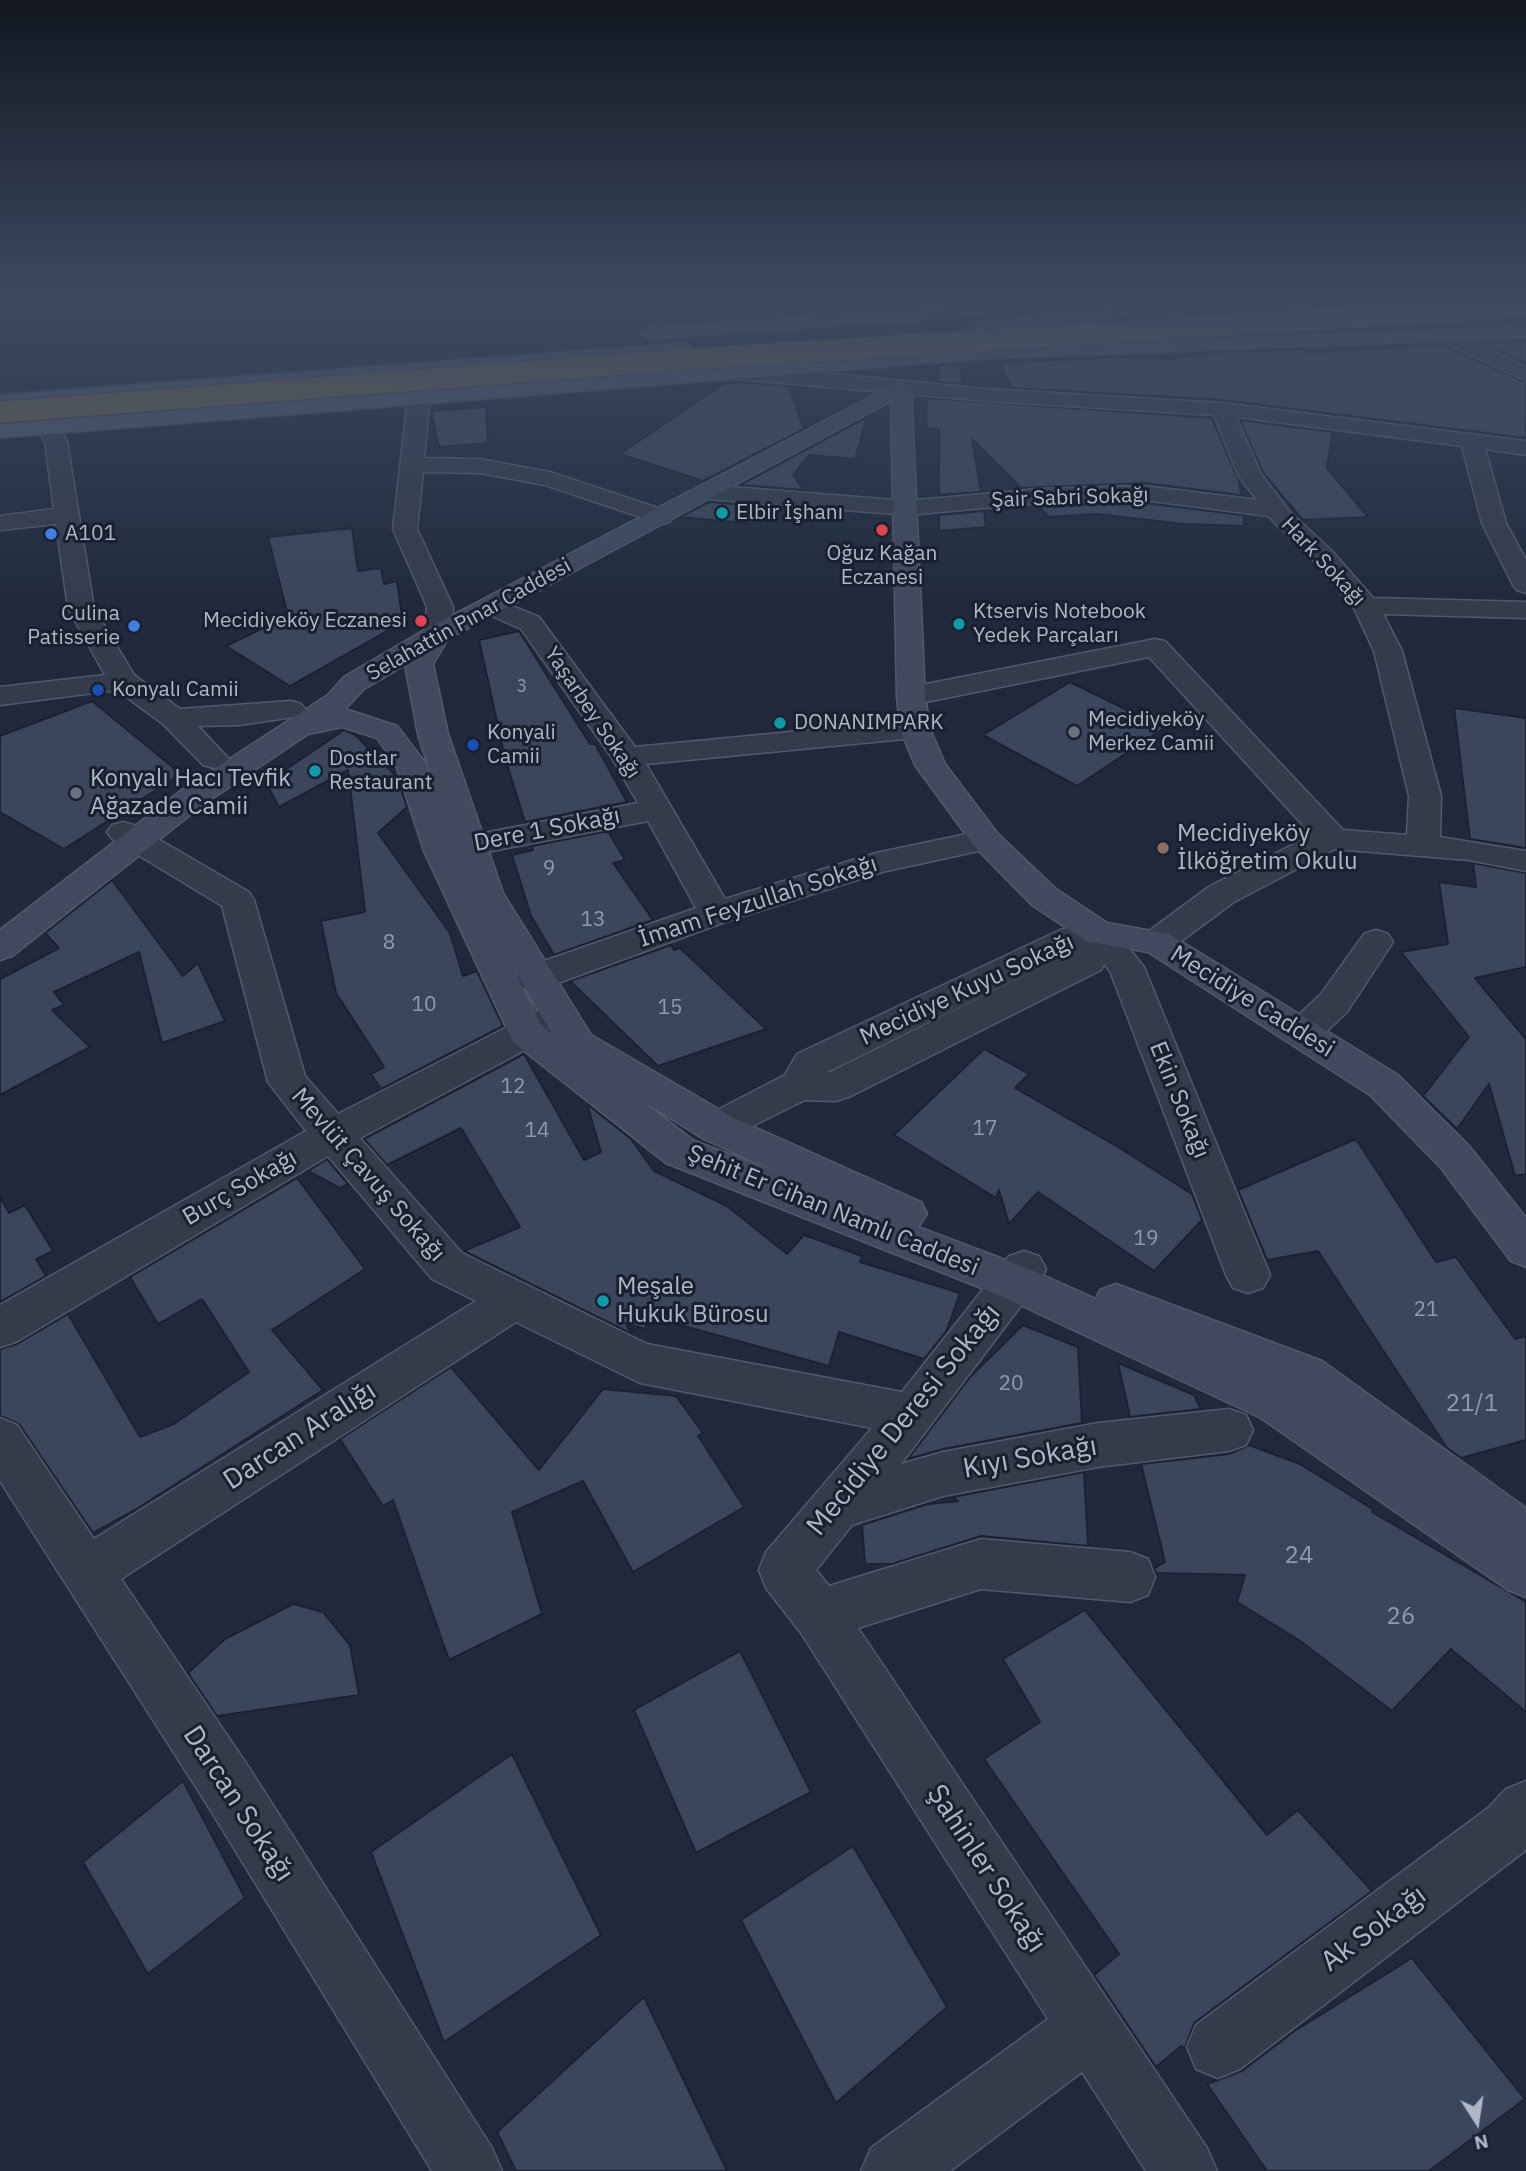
<!DOCTYPE html>
<meta charset="utf-8">
<style>
body{margin:0}
#map{position:relative;width:1526px;height:2171px;overflow:hidden;background:#202a3c;font-family:"IBM Plex Sans",sans-serif}
canvas{display:block}
.north{position:absolute;left:1442px;top:2087px;width:70px;height:70px;-webkit-text-stroke:5px #192131;paint-order:stroke;rotate:168deg;font-size:19px;font-weight:700;line-height:28px;text-align:center;color:#aeb6c8}
.north::after{content:'';display:block;margin:auto;width:24px;height:32px;background:#aeb6c8;clip-path:polygon(50% 0,100% 100%,50% 72%,0 100%)}
</style>
<div id="map">
<canvas width="1526" height="2171"></canvas>
<div class="north">N</div>
</div>
<script>
const g = document.querySelector('canvas').getContext('2d');
g.lineJoin = 'round';
function paint(path, color) {
  g.fillStyle = color;
  g.fill(path, 'evenodd');
}
function shape(rows) {
  const path = new Path2D();
  for (const r of rows) {
    path.moveTo(r[0], r[1]);
    for (let i = 2; i < r.length; i += 2) path.lineTo(r[i], r[i + 1]);
  }
  return path;
}
function trace(path, color, width, dash) {
  g.strokeStyle = color;
  g.lineWidth = width;
  g.lineCap = dash ? 'butt' : 'round';
  g.setLineDash(dash || []);
  g.stroke(path);
}
function write(font, color, halo, rows, align = 'center') {
  g.font = font + ' "IBM Plex Sans",sans-serif';
  g.lineWidth = 6;
  g.setLineDash([]);
  g.textBaseline = 'middle';
  g.strokeStyle = halo;
  g.fillStyle = color;
  for (const [text, x, y, turn = 0] of rows) {
    g.save();
    g.translate(x, y);
    g.rotate((+turn || 0) * Math.PI / 180);
    g.textAlign = isNaN(turn) ? turn : align;
    if (halo) g.strokeText(text, 0, 0);
    g.fillText(text, 0, 0);
    g.restore();
  }
}
paint(shape([
 [1526,311,1526,323,1379,328,1402,314]
]), '#22383d');
const building = shape([
 [1526,341,1526,364,1480,343,1495,342,1526,341],
 [1444,345,1526,383,1526,438,1222,400,1011,388,1000,363,1122,357,1175,359,1220,352,1309,349,1304,353,1444,345],
 [959,364,963,384,938,382,938,365,959,364],
 [741,382,789,386,804,429,703,481,620,454,723,384,741,382],
 [927,398,1212,418,1239,481,1241,495,1144,483,1021,488,972,439,981,492,939,495,939,429,926,428,927,398],
 [486,407,488,443,439,447,431,411,486,407],
 [867,417,855,459,809,455,793,475,804,490,740,485,867,417],
 [1240,420,1333,432,1327,468,1368,517,1303,520,1263,473,1240,420],
 [709,502,769,507,756,524,680,517,709,502],
 [1144,503,1243,515,1244,526,1183,524,1097,514,1049,517,1038,506,1144,503],
 [984,511,986,527,939,531,939,515,984,511],
 [352,528,358,571,381,568,384,584,397,581,403,622,290,686,226,646,288,616,268,537,352,528],
 [519,631,590,744,595,744,627,802,525,822,505,758,479,640,519,631],
 [1070,682,1164,728,1077,786,983,735,1070,682],
 [92,701,181,774,64,849,0,812,0,736,92,701],
 [1454,708,1526,718,1526,848,1470,839,1454,708],
 [344,730,354,734,397,777,407,807,378,833,450,933,463,976,477,971,503,1026,381,1089,371,1074,384,1067,336,993,321,921,365,912,348,770,279,807,266,783,344,730],
 [608,831,625,860,613,863,653,920,554,955,531,916,512,855,533,850,532,846,608,831],
 [1473,863,1526,873,1526,967,1475,978,1526,1039,1526,1174,1515,1176,1489,1084,1457,1129,1423,1096,1469,1037,1401,952,1448,944,1439,882,1476,887,1473,863],
 [112,880,183,976,198,963,225,1021,162,1043,139,952,54,992,64,1005,52,1010,90,1047,0,1095,0,979,59,948,45,933,112,880],
 [671,945,674,950,680,948,766,1029,658,1066,570,981,671,945],
 [984,1049,1029,1074,1015,1088,1118,1147,1192,1194,1202,1220,1154,1271,1038,1192,1009,1224,999,1190,996,1198,894,1135,984,1049],
 [524,1054,584,1160,601,1152,587,1104,631,1139,654,1171,727,1206,787,1254,804,1235,862,1256,860,1262,960,1293,946,1332,924,1359,839,1332,829,1366,651,1317,645,1329,625,1323,632,1334,464,1251,520,1227,461,1128,387,1165,364,1139,524,1054],
 [1356,1139,1436,1262,1456,1257,1515,1339,1526,1336,1526,1440,1461,1458,1447,1448,1318,1251,1267,1260,1238,1190,1356,1139],
 [327,1159,348,1184,340,1188,308,1171,327,1159],
 [297,1178,365,1269,272,1330,323,1390,138,1508,93,1533,19,1424,0,1416,0,1349,17,1344,68,1314,140,1437,174,1424,249,1372,202,1299,158,1324,130,1277,297,1178],
 [0,1197,9,1213,25,1205,53,1251,36,1259,46,1276,0,1302,0,1197],
 [1023,1325,1078,1347,1082,1423,943,1449,908,1459,970,1377,1023,1325],
 [1118,1363,1194,1395,1201,1409,1130,1417,1118,1363],
 [451,1367,539,1470,603,1389,676,1396,703,1433,698,1436,744,1507,633,1572,583,1481,512,1512,542,1614,449,1660,393,1500,383,1506,340,1439,451,1367],
 [1249,1445,1300,1464,1374,1510,1372,1512,1526,1602,1526,1712,1451,1649,1392,1711,1299,1640,1237,1602,1245,1575,1156,1573,1154,1568,1165,1562,1141,1464,1229,1454,1249,1445],
 [1084,1472,1088,1546,981,1536,892,1564,865,1564,862,1525,928,1504,958,1501,953,1497,1084,1472],
 [293,1604,323,1612,350,1645,359,1695,217,1716,188,1673,225,1639,293,1604],
 [1085,1610,1267,1835,1298,1810,1372,1891,1194,2023,1185,2048,1181,2046,1156,2067,1094,1975,1119,1954,984,1759,1040,1722,1003,1659,1085,1610],
 [740,1651,811,1792,696,1853,634,1710,740,1651],
 [512,1754,601,1935,444,2042,371,1852,512,1754],
 [183,1781,245,1898,148,1974,83,1862,183,1781],
 [853,1846,947,2007,836,2103,741,1920,853,1846],
 [1412,1958,1525,2099,1429,2171,1267,2171,1207,2084,1242,2071,1296,2030,1412,1958],
 [644,1997,727,2171,516,2171,497,2132,644,1997]
]);
paint(building, '#3b465c');
trace(building, '#1b2333', 2);
const street = shape([
 [760,302,778,302,784,320,781,324,758,331,744,331,741,327,744,323,764,317,760,302],
 [1291,302,1314,302,1283,319,1236,323,1226,317,1236,311,1279,308,1291,302],
 [1445,329,1526,367,1526,381,1438,339,1435,335,1438,331,1445,329],
 [720,367,813,372,986,389,1222,403,1526,441,1526,455,1485,449,1506,523,1526,560,1526,593,1517,590,1513,585,1482,523,1462,446,1236,417,1261,474,1289,511,1333,552,1373,598,1526,602,1526,618,1383,614,1402,651,1441,796,1440,837,1526,851,1526,871,1469,860,1335,849,1234,902,1169,950,1157,954,1145,950,1140,942,1145,934,1210,886,1312,835,1149,657,911,705,901,702,897,696,901,690,911,687,1155,639,1165,641,1343,830,1407,835,1409,796,1374,651,1354,608,1315,562,1268,516,1144,500,1038,503,907,515,707,499,699,497,695,492,699,487,707,485,907,501,1038,489,1144,486,1257,500,1238,475,1214,415,986,401,713,377,710,373,720,367],
 [419,391,430,397,424,458,479,459,550,472,670,512,673,517,670,522,661,524,545,485,479,473,423,472,417,529,453,607,452,634,448,640,428,640,424,634,427,607,393,529,408,397,419,391],
 [48,420,56,422,67,442,94,608,134,675,180,709,291,701,301,704,306,710,301,716,239,725,198,726,229,759,225,765,214,768,203,765,163,724,117,690,0,705,0,687,105,675,68,608,56,524,0,530,0,516,54,509,45,442,37,427,48,420],
 [492,598,539,617,635,747,915,720,925,723,930,729,925,735,915,738,646,764,725,899,876,853,986,830,997,833,1002,840,997,847,882,872,728,921,547,987,534,990,521,987,516,978,521,969,696,908,648,821,440,861,428,858,424,851,428,844,638,803,612,758,521,629,483,612,479,606,483,600,492,598],
 [123,822,134,825,249,892,254,900,305,1076,338,1114,546,1007,559,1003,572,1007,577,1016,572,1025,360,1138,462,1253,647,1344,902,1392,1009,1256,1024,1251,1039,1256,1046,1269,1039,1282,901,1464,943,1452,1098,1423,1229,1409,1246,1415,1253,1430,1246,1445,1229,1451,1098,1467,943,1496,852,1525,816,1570,829,1586,981,1539,1130,1552,1148,1559,1155,1577,1148,1595,1130,1602,981,1589,858,1628,1207,2148,1217,2171,1146,2171,1082,2072,950,2171,861,2171,871,2148,1048,2019,801,1633,766,1588,759,1570,766,1552,872,1428,640,1383,516,1322,121,1579,248,1766,492,2148,502,2171,432,2171,208,1806,0,1481,0,1418,17,1425,94,1539,476,1301,432,1279,328,1156,16,1342,0,1347,0,1305,306,1131,268,1082,222,906,112,839,107,832,112,825,123,822],
 [1098,921,1110,925,1144,967,1270,1275,1263,1288,1248,1293,1233,1288,1226,1275,1110,971,1104,964,1101,970,849,1097,835,1101,805,1100,718,1143,704,1139,698,1128,704,1117,785,1075,797,1054,1060,930,1098,921],
 [1074,951,830,1072,827,1072,1074,951],
 [1376,930,1388,934,1393,942,1347,1012,1315,1042,1302,1046,1289,1042,1283,1033,1289,1024,1321,994,1364,934,1376,930],
 [1526,1781,1526,1850,1240,2069,1218,2078,1196,2069,1187,2047,1196,2025,1488,1808,1506,1789,1526,1781]
]);
const secondary = shape([
 [901,381,911,387,925,696,930,729,945,764,997,833,1056,889,1107,923,1169,934,1398,1075,1469,1146,1526,1218,1526,1267,1511,1261,1441,1168,1370,1095,1148,952,1086,941,1032,905,975,847,915,765,900,729,897,696,891,401,448,639,433,664,448,734,503,893,591,1035,732,1117,921,1202,927,1214,918,1227,1029,1269,1096,1299,1100,1290,1116,1284,1322,1361,1526,1508,1526,1597,1508,1590,1261,1418,999,1295,666,1163,513,1042,424,851,396,765,377,738,342,727,308,734,204,804,12,956,0,960,0,930,182,790,328,695,344,677,428,628,901,381],
 [405,665,418,734,435,788,426,764,397,726,345,709,364,689,405,665],
 [511,964,552,1034,541,1025,511,964],
 [641,1100,704,1139,777,1172,694,1141,641,1100]
]);
const primary = shape([
 [1006,302,1019,303,1021,307,1012,313,649,339,639,333,649,327,1006,302],
 [1127,302,1155,302,1153,306,1110,319,983,333,973,327,983,321,1108,307,1127,302],
 [1158,302,1178,302,1185,310,1184,330,1170,340,1526,326,1526,338,983,359,0,438,0,424,983,347,1126,341,1129,337,1165,327,1167,312,1158,302],
 [682,343,689,345,692,349,689,353,0,407,0,395,682,343]
]);
trace(street, '#51596a', 3);
trace(secondary, '#51596a', 3);
trace(primary, '#3d4555', 3);
paint(street, '#343c4c');
paint(secondary, '#414a5f');
paint(primary, '#515b6c');
const highwayBridge = shape([
 [0,412,678,360,1526,306]
]);
trace(highwayBridge, '#3e4657', 23, []);
trace(highwayBridge, '#736850', 21);
const sky = g.createLinearGradient(0, 0, 0, 606);
sky.addColorStop(0, '#121721');
sky.addColorStop(0.5, '#3c4a61');
sky.addColorStop(1, '#3c4a6100');
g.fillStyle = sky;
g.fillRect(0, 0, 1526, 606);
for (const [x, y, r, color] of [
 [722,513,7,"#0f9aa8"],
 [882,530,7,"#e0444e"],
 [51,534,7,"#3f7fe0"],
 [421,621,7,"#e0444e"],
 [959,624,7,"#0f9aa8"],
 [134,626,7,"#3f7fe0"],
 [98,690,7,"#1a4fb4"],
 [780,723,7,"#0f9aa8"],
 [1074,732,7,"#6b7280"],
 [473,745,7,"#1a4fb4"],
 [315,771,7,"#0f9aa8"],
 [76,793,7,"#6b7280"],
 [1163,848,7,"#8d6e63"],
 [603,1301,7,"#0f9aa8"]
]) {
  const dot = new Path2D();
  dot.arc(x, y, r, 0, 2 * Math.PI);
  g.fillStyle = color;
  g.fill(dot);
  trace(dot, '#192131', 2.5);
}
write('18px', '#919aad', null, [
 ["3",522,687]
]);
write('21px', '#aeb6c8', '#192131', [
 ["Şair Sabri Sokağı",1070,498,-2],
 ["Hark Sokağı",1323,562,47],
 ["Selahattin Pınar Caddesi",469,620,-29],
 ["Yaşarbey Sokağı",592,713,56]
]);
write('21px', '#aeb6c8', '#192131', [
 ["Elbir İşhanı",736,513],
 ["A101",65,534],
 ["Oğuz Kağan",882,554,"center"],
 ["Eczanesi",882,578,"center"],
 ["Ktservis Notebook",973,612],
 ["Yedek Parçaları",973,636],
 ["Culina",120,614,"right"],
 ["Patisserie",120,638,"right"],
 ["Mecidiyeköy Eczanesi",407,621,"right"],
 ["Konyalı Camii",112,690],
 ["Mecidiyeköy",1088,720],
 ["Merkez Camii",1088,744],
 ["DONANIMPARK",794,723],
 ["Konyali",487,733],
 ["Camii",487,757],
 ["Dostlar",329,759],
 ["Restaurant",329,783]
], 'left');
write('21px', '#919aad', null, [
 ["9",549,869],
 ["13",593,920],
 ["8",389,943],
 ["10",424,1005],
 ["15",670,1008],
 ["12",513,1087],
 ["17",985,1129],
 ["14",537,1131],
 ["19",1146,1239],
 ["21",1426,1310],
 ["20",1011,1384]
]);
write('24px', '#aeb6c8', '#192131', [
 ["Konyalı Hacı Tevfik",90,779],
 ["Ağazade Camii",90,807],
 ["Mecidiyeköy",1177,834],
 ["İlköğretim Okulu",1177,862],
 ["Meşale",617,1287],
 ["Hukuk Bürosu",617,1315]
], 'left');
write('24px', '#aeb6c8', '#192131', [
 ["Dere 1 Sokağı",547,830,-11],
 ["İmam Feyzullah Sokağı",758,902,-18],
 ["Mecidiye Kuyu Sokağı",967,990,-25],
 ["Mecidiye Caddesi",1252,1002,32],
 ["Ekin Sokağı",1179,1100,68],
 ["Mevlüt Çavuş Sokağı",368,1175,49],
 ["Burç Sokağı",240,1188,-30],
 ["Şehit Er Cihan Namlı Caddesi",833,1211,22]
]);
write('24px', '#919aad', null, [
 ["21/1",1472,1404],
 ["24",1299,1556],
 ["26",1401,1617]
]);
write('28px', '#aeb6c8', '#192131', [
 ["Mecidiye Deresi Sokağı",904,1420,-51],
 ["Darcan Aralığı",300,1436,-33],
 ["Kıyı Sokağı",1030,1458,-10],
 ["Darcan Sokağı",238,1804,57],
 ["Şahinler Sokağı",986,1869,57],
 ["Ak Sokağı",1374,1929,-37]
]);
</script>
